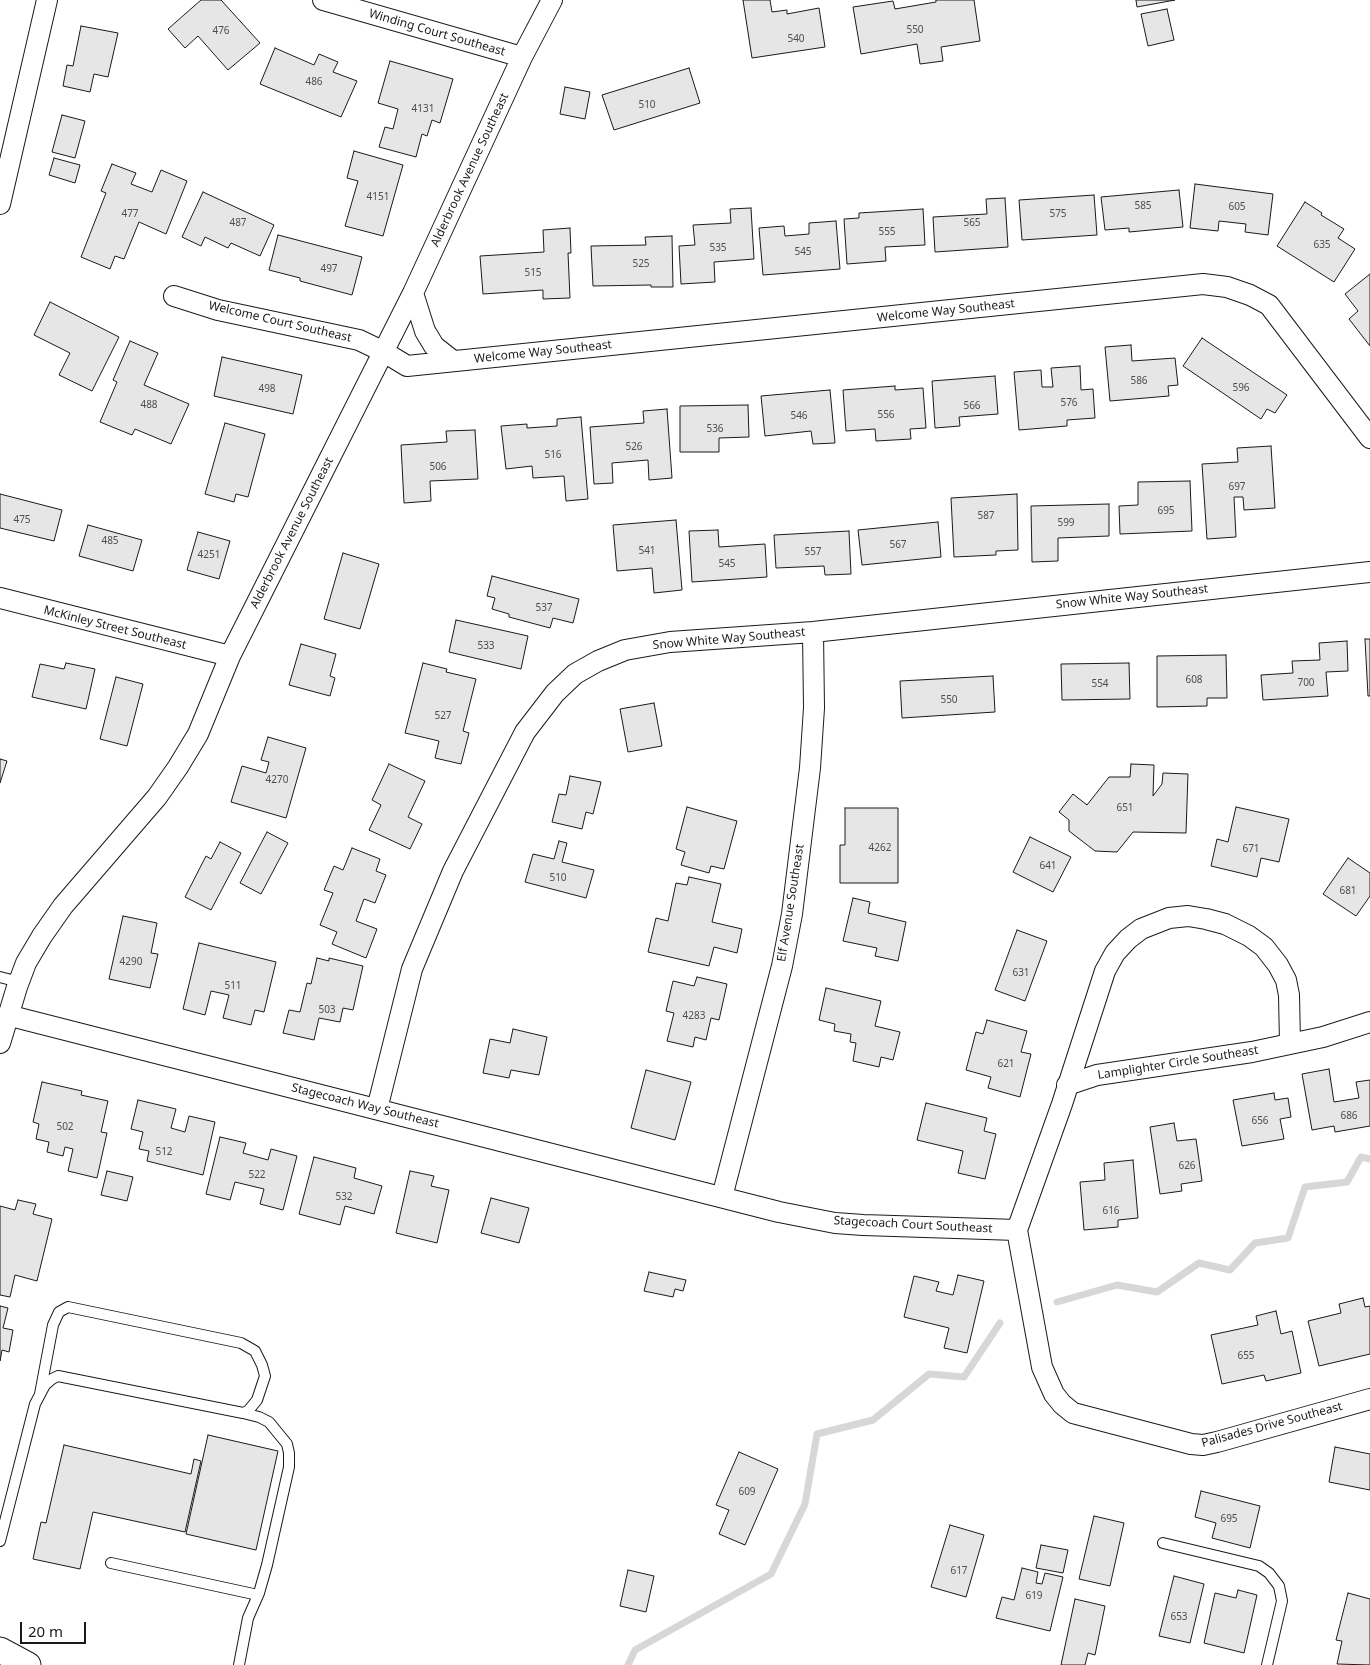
<!DOCTYPE html>
<style>
body{margin:0}
#map{position:relative;width:1370px;height:1665px;overflow:hidden;background:#fff;font-family:"Noto Sans",sans-serif}
canvas{display:block}
.scale{position:absolute;left:20px;top:1622px;width:66px;height:22px;box-sizing:border-box;border:2px solid #1a1a1a;border-top:0;padding-left:6px;font-size:15px;line-height:18px;white-space:nowrap;color:#1a1a1a;-webkit-text-stroke:4px #fff;paint-order:stroke}
</style>
<div id="map">
<canvas width="1370" height="1665"></canvas>
<div class="scale">20 m</div>
</div>
<script>
const g = document.querySelector('canvas').getContext('2d');
g.lineJoin = 'round';
function shape(rows) {
  const path = new Path2D();
  for (const r of rows) {
    path.moveTo(r[0], r[1]);
    for (let i = 2; i < r.length; i += 2) path.lineTo(r[i], r[i + 1]);
  }
  return path;
}
function trace(path, color, width, dash) {
  g.strokeStyle = color;
  g.lineWidth = width;
  g.lineCap = dash ? 'butt' : 'round';
  g.setLineDash(dash || []);
  g.stroke(path);
}
function paint(path, color) {
  g.fillStyle = color;
  g.fill(path, 'evenodd');
}
function write(font, color, halo, rows, align = 'center') {
  g.font = font + ' "Noto Sans",sans-serif';
  g.lineWidth = 4;
  g.setLineDash([]);
  g.textBaseline = 'middle';
  g.strokeStyle = halo;
  g.fillStyle = color;
  for (const [text, x, y, turn = 0] of rows) {
    g.save();
    g.translate(x, y);
    g.rotate((+turn || 0) * Math.PI / 180);
    g.textAlign = isNaN(turn) ? turn : align;
    if (halo) g.strokeText(text, 0, 0);
    g.fillText(text, 0, 0);
    g.restore();
  }
}
trace(shape([
 [1057,1302,1117,1285,1157,1292,1199,1263,1230,1270,1255,1243,1288,1238,1305,1187,1347,1182,1361,1157,1370,1159],
 [628,1665,635,1650,771,1574,805,1504,817,1434,873,1420,929,1374,964,1377,1000,1323]
]), '#d7d7d7', 7);
const building = shape([
 [201,0,221,0,260,43,228,70,198,36,185,48,168,29,201,0],
 [743,0,770,0,772,12,787,10,787,14,819,8,825,47,752,58,743,0],
 [936,0,974,0,980,41,941,47,943,61,920,64,917,44,861,54,853,7,893,1,895,9,936,2,936,0],
 [1136,0,1175,0,1137,7,1136,0],
 [1167,9,1174,40,1148,46,1141,14,1167,9],
 [81,26,118,33,108,77,94,74,90,92,63,86,67,65,73,66,81,26],
 [275,48,314,65,319,54,338,62,333,72,357,81,341,117,260,84,275,48],
 [390,61,453,79,440,123,432,120,427,136,422,134,416,157,379,147,385,127,393,129,398,109,378,103,390,61],
 [689,68,700,103,614,130,602,95,689,68],
 [565,87,590,92,585,119,560,114,565,87],
 [62,115,85,121,75,158,52,152,62,115],
 [354,151,403,165,383,236,345,226,358,181,347,178,354,151],
 [54,158,80,165,75,183,49,175,54,158],
 [112,164,136,173,131,184,152,192,161,170,187,181,166,234,139,222,124,259,115,256,110,269,81,257,106,193,101,191,112,164],
 [1195,184,1273,194,1268,235,1245,232,1246,224,1219,221,1218,231,1190,228,1195,184],
 [1179,190,1183,227,1129,232,1129,228,1105,230,1101,197,1179,190],
 [203,192,274,225,260,256,231,243,228,248,205,237,201,246,182,237,203,192],
 [1094,195,1097,235,1022,240,1019,200,1094,195],
 [1005,198,1008,247,935,252,933,217,987,214,986,199,1005,198],
 [1305,202,1322,213,1321,215,1344,229,1338,238,1355,249,1334,282,1277,246,1305,202],
 [751,208,754,259,714,262,715,282,681,284,679,246,695,245,693,225,731,223,730,209,751,208],
 [923,209,925,245,885,247,886,261,847,264,844,219,859,218,859,213,923,209],
 [836,221,840,269,763,275,759,228,784,226,785,236,809,234,809,223,836,221],
 [570,228,571,253,568,253,570,298,543,299,543,290,483,294,480,256,544,252,543,230,570,228],
 [278,235,362,257,352,295,300,281,300,278,269,270,278,235],
 [672,236,673,287,651,287,651,285,593,286,591,246,646,245,645,237,672,236],
 [1370,274,1370,346,1349,319,1358,311,1345,294,1370,274],
 [50,302,119,337,92,391,59,375,70,353,34,335,50,302],
 [1202,338,1287,395,1275,413,1267,409,1261,419,1183,366,1202,338],
 [130,341,158,353,144,385,189,404,171,444,135,429,132,435,100,422,117,382,113,380,130,341],
 [1131,345,1132,361,1175,358,1178,385,1168,386,1169,396,1110,401,1105,347,1131,345],
 [222,357,302,375,293,414,214,396,222,357],
 [1080,366,1081,390,1093,389,1095,418,1067,420,1067,426,1019,430,1014,372,1041,370,1042,387,1053,387,1051,368,1080,366],
 [995,376,998,414,959,417,960,426,935,428,932,381,995,376],
 [895,386,895,390,923,388,926,428,910,429,911,439,876,441,875,429,846,431,843,390,895,386],
 [830,390,835,443,813,444,811,431,765,436,761,396,830,390],
 [748,405,749,437,719,438,719,452,680,452,680,406,748,405],
 [667,409,672,478,649,480,648,460,612,463,613,483,594,484,590,427,644,423,643,411,667,409],
 [581,417,588,499,566,501,564,476,533,478,532,466,506,469,501,426,527,424,527,428,557,426,557,419,581,417],
 [225,423,265,434,248,497,236,494,234,502,205,494,225,423],
 [475,430,478,479,430,481,431,501,404,503,401,445,447,442,446,431,475,430],
 [1271,446,1275,508,1244,510,1243,497,1234,497,1236,537,1207,539,1202,464,1238,462,1237,448,1271,446],
 [1190,481,1192,531,1120,534,1119,506,1138,505,1138,482,1190,481],
 [0,494,62,510,54,541,0,528,0,494],
 [1017,494,1018,550,996,551,996,555,954,557,951,498,1017,494],
 [1109,504,1109,536,1058,538,1058,561,1032,562,1031,506,1109,504],
 [676,520,682,590,654,593,652,568,617,571,613,525,676,520],
 [938,522,941,557,862,565,858,530,938,522],
 [88,525,142,540,133,571,79,556,88,525],
 [718,530,719,547,765,544,767,577,692,582,689,531,718,530],
 [849,531,851,574,825,575,824,566,776,568,774,535,849,531],
 [198,532,230,541,219,579,187,570,198,532],
 [343,553,379,564,360,629,324,619,343,553],
 [492,576,579,599,573,623,553,618,550,628,509,617,509,614,492,609,495,598,487,596,492,576],
 [456,620,528,636,521,669,449,652,456,620],
 [1365,639,1370,639,1370,696,1368,696,1365,639],
 [1347,641,1348,671,1326,672,1328,696,1263,700,1261,675,1293,673,1292,661,1320,660,1319,643,1347,641],
 [301,644,336,654,330,676,335,678,330,696,289,685,301,644],
 [1226,655,1227,698,1207,698,1207,706,1157,707,1157,656,1226,655],
 [66,663,95,669,86,709,32,697,40,664,64,669,66,663],
 [423,663,447,669,446,672,476,679,463,731,469,733,461,764,435,758,439,741,405,733,423,663],
 [1129,663,1130,699,1062,700,1061,664,1129,663],
 [993,676,995,712,902,718,900,681,993,676],
 [116,677,143,684,127,746,100,739,116,677],
 [654,703,662,746,628,752,620,709,654,703],
 [268,737,306,748,286,818,231,802,242,766,266,773,269,762,261,760,268,737],
 [0,759,7,761,0,783,0,759],
 [389,764,425,781,408,817,422,824,410,849,369,830,381,805,372,800,389,764],
 [1131,764,1154,765,1153,796,1162,784,1163,773,1188,774,1186,833,1133,832,1117,852,1095,851,1069,831,1069,820,1059,812,1073,794,1087,805,1109,777,1130,777,1131,764],
 [570,776,601,782,593,814,586,812,582,829,552,822,559,794,566,795,570,776],
 [687,807,737,821,724,869,711,866,709,873,681,865,685,852,676,849,687,807],
 [1236,807,1289,819,1279,862,1261,858,1257,877,1211,866,1217,839,1228,842,1236,807],
 [845,808,898,808,898,883,840,883,840,845,845,845,845,808],
 [267,832,288,843,261,894,240,883,267,832],
 [1030,837,1071,857,1053,892,1013,872,1030,837],
 [559,841,567,843,562,862,594,870,586,898,525,882,533,854,554,859,559,841],
 [220,842,241,853,211,910,185,897,206,856,211,859,220,842],
 [352,848,380,859,376,871,386,875,375,903,364,899,356,921,377,929,366,958,332,944,337,932,320,925,333,893,324,890,334,866,343,870,352,848],
 [1348,858,1370,873,1370,896,1356,916,1323,894,1348,858],
 [689,877,721,884,712,922,742,929,737,953,714,947,709,966,648,952,656,918,668,921,676,883,687,885,689,877],
 [853,898,870,902,868,913,906,922,898,961,875,956,877,948,843,941,853,898],
 [123,916,157,923,151,953,158,954,150,988,109,979,123,916],
 [1017,930,1047,941,1025,1001,995,990,1017,930],
 [199,943,276,962,264,1012,255,1010,251,1025,223,1018,229,995,211,991,205,1015,183,1009,199,943],
 [317,958,329,961,329,958,363,966,353,1010,343,1008,340,1022,319,1018,314,1040,283,1033,289,1010,300,1012,307,983,311,984,317,958],
 [697,977,727,984,719,1020,711,1018,706,1040,695,1037,693,1047,667,1041,674,1013,666,1011,673,981,694,986,697,977],
 [826,988,881,1001,875,1026,900,1032,893,1060,881,1057,879,1067,853,1061,856,1043,850,1042,851,1034,834,1031,835,1024,819,1020,826,988],
 [987,1020,1027,1031,1021,1052,1031,1054,1020,1097,988,1088,991,1077,966,1070,976,1032,983,1034,987,1020],
 [513,1029,547,1037,539,1075,511,1070,509,1078,483,1073,490,1039,510,1043,513,1029],
 [1329,1069,1334,1102,1359,1098,1356,1082,1370,1080,1370,1126,1335,1132,1334,1126,1312,1130,1302,1074,1329,1069],
 [646,1070,691,1082,675,1140,631,1128,646,1070],
 [42,1082,82,1091,81,1095,108,1101,101,1132,107,1133,97,1178,68,1171,73,1149,65,1147,63,1156,47,1152,49,1142,36,1139,39,1124,33,1122,42,1082],
 [1274,1093,1275,1100,1288,1098,1291,1117,1280,1119,1284,1139,1242,1146,1233,1100,1274,1093],
 [138,1100,176,1109,171,1128,185,1132,189,1116,215,1122,203,1175,147,1161,149,1151,139,1149,143,1132,131,1129,138,1100],
 [926,1103,987,1118,984,1131,996,1134,985,1179,958,1173,963,1151,917,1140,926,1103],
 [1174,1123,1177,1141,1196,1139,1202,1181,1181,1184,1182,1191,1160,1194,1150,1127,1174,1123],
 [220,1137,246,1143,243,1153,268,1160,271,1149,297,1156,283,1210,260,1204,264,1189,235,1182,230,1200,206,1194,220,1137],
 [314,1157,356,1168,354,1178,382,1186,374,1214,345,1206,340,1225,299,1214,314,1157],
 [1133,1160,1138,1218,1118,1220,1118,1227,1084,1230,1080,1182,1105,1180,1104,1163,1133,1160],
 [107,1171,133,1177,127,1201,101,1195,107,1171],
 [410,1171,434,1176,431,1186,449,1190,437,1243,396,1233,410,1171],
 [491,1198,529,1208,519,1243,481,1233,491,1198],
 [18,1200,36,1204,33,1214,52,1219,37,1281,15,1275,10,1297,0,1295,0,1206,15,1210,18,1200],
 [649,1272,686,1280,683,1291,675,1289,673,1297,644,1291,649,1272],
 [958,1275,984,1281,967,1353,944,1348,949,1328,904,1317,914,1276,939,1282,936,1291,953,1295,958,1275],
 [1363,1298,1365,1307,1370,1306,1370,1354,1319,1366,1308,1321,1341,1313,1339,1304,1363,1298],
 [0,1306,8,1308,3,1328,13,1330,9,1352,2,1350,0,1361,0,1306],
 [1276,1311,1281,1334,1292,1331,1301,1373,1266,1381,1264,1375,1222,1384,1211,1335,1258,1325,1256,1316,1276,1311],
 [208,1435,278,1451,256,1550,186,1534,208,1435],
 [64,1445,191,1474,194,1459,201,1461,185,1532,93,1512,80,1569,33,1559,41,1522,46,1523,64,1445],
 [1335,1447,1370,1454,1370,1490,1329,1482,1335,1447],
 [739,1452,778,1469,745,1545,719,1534,729,1510,716,1505,739,1452],
 [1201,1491,1260,1506,1250,1548,1212,1538,1216,1523,1195,1517,1201,1491],
 [1094,1516,1124,1523,1110,1586,1079,1579,1094,1516],
 [950,1525,984,1535,966,1597,931,1587,950,1525],
 [1041,1545,1068,1550,1063,1573,1036,1568,1041,1545],
 [1022,1568,1038,1572,1036,1583,1042,1584,1045,1573,1063,1577,1050,1631,996,1618,1002,1597,1014,1600,1022,1568],
 [628,1570,654,1576,646,1612,620,1606,628,1570],
 [1174,1576,1204,1584,1190,1643,1159,1636,1174,1576],
 [1238,1590,1257,1595,1244,1653,1204,1643,1215,1593,1236,1598,1238,1590],
 [1348,1593,1370,1599,1370,1665,1337,1664,1342,1641,1336,1640,1348,1593],
 [1075,1599,1105,1606,1095,1655,1088,1653,1085,1665,1061,1665,1075,1599]
]);
paint(building, '#e6e6e6');
trace(building, '#1a1a1a', 1);
const service = shape([
 [0,977,19,982],
 [0,1541,35,1404,45,1385,52,1379,58,1376,243,1413,248,1411,257,1400,265,1376,262,1365,255,1351,241,1343,68,1307,59,1312,53,1325,40,1394],
 [1163,1543,1259,1566,1269,1573,1279,1586,1282,1601,1267,1665],
 [111,1563,258,1595],
 [239,1665,248,1618,259,1593,267,1565,289,1467,289,1453,287,1444,269,1422,259,1417,243,1413]
]);
const minor = shape([
 [323,0,522,57],
 [0,204,47,0],
 [413,293,425,331,434,346,453,361],
 [174,296,218,310,359,340,384,352,407,366,1174,287,1203,284,1227,287,1250,295,1269,305,1370,438],
 [0,598,230,656],
 [7,1015,779,1212,835,1223,863,1225,1017,1230],
 [0,1043,17,987,26,963,42,936,63,906,157,797,178,767,198,734,230,656,413,293,522,57,552,0],
 [1290,1043,1289,995,1286,980,1278,965,1264,947,1249,936,1225,924,1206,919,1188,916,1169,918,1141,929,1128,939,1115,953,1105,971,1062,1104,1017,1230,1042,1367,1054,1394,1062,1404,1073,1413,1191,1444,1203,1445,1217,1442,1370,1399],
 [1067,1085,1097,1075,1252,1052,1323,1037,1370,1022],
 [377,1109,412,969,453,871,525,732,555,693,575,674,598,661,625,650,670,642,813,632,1370,572],
 [722,1197,782,966,792,914,810,768,814,708,813,632]
]);
const tertiary = shape([
 [0,1650,28,1665]
]);
trace(service, '#1a1a1a', 12);
trace(minor, '#1a1a1a', 22);
trace(tertiary, '#1a1a1a', 27);
trace(service, '#fff', 10);
trace(minor, '#fff', 20);
trace(tertiary, '#fff', 25);
write('10px', '#4d4d4d', null, [
 ["550",915,30],
 ["476",221,31],
 ["540",796,39],
 ["486",314,82],
 ["510",647,105],
 ["4131",423,109],
 ["4151",378,197],
 ["585",1143,206],
 ["605",1237,207],
 ["477",130,214],
 ["575",1058,214],
 ["487",238,223],
 ["565",972,223],
 ["555",887,232],
 ["635",1322,245],
 ["535",718,248],
 ["545",803,252],
 ["525",641,264],
 ["497",329,269],
 ["515",533,273],
 ["586",1139,381],
 ["596",1241,388],
 ["498",267,389],
 ["576",1069,403],
 ["488",149,405],
 ["566",972,406],
 ["556",886,415],
 ["546",799,416],
 ["536",715,429],
 ["526",634,447],
 ["516",553,455],
 ["506",438,467],
 ["697",1237,487],
 ["695",1166,511],
 ["587",986,516],
 ["475",22,520],
 ["599",1066,523],
 ["485",110,541],
 ["567",898,545],
 ["541",647,551],
 ["557",813,552],
 ["4251",209,555],
 ["545",727,564],
 ["537",544,608],
 ["533",486,646],
 ["608",1194,680],
 ["700",1306,683],
 ["554",1100,684],
 ["550",949,700],
 ["527",443,716],
 ["4270",277,780],
 ["651",1125,808],
 ["4262",880,848],
 ["671",1251,849],
 ["641",1048,866],
 ["510",558,878],
 ["681",1348,891],
 ["4290",131,962],
 ["631",1021,973],
 ["511",233,986],
 ["503",327,1010],
 ["4283",694,1016],
 ["621",1006,1064],
 ["686",1349,1116],
 ["656",1260,1121],
 ["502",65,1127],
 ["512",164,1152],
 ["626",1187,1166],
 ["522",257,1175],
 ["532",344,1197],
 ["616",1111,1211],
 ["655",1246,1356],
 ["609",747,1492],
 ["695",1229,1519],
 ["617",959,1571],
 ["619",1034,1596],
 ["653",1179,1617]
]);
write('12px', '#1a1a1a', '#fff', [
 ["Winding Court Southeast",437,33,16],
 ["Alderbrook Avenue Southeast",470,170,-65],
 ["Welcome Way Southeast",946,311,-6],
 ["Welcome Court Southeast",280,322,13],
 ["Welcome Way Southeast",543,352,-6],
 ["Alderbrook Avenue Southeast",292,533,-63],
 ["Snow White Way Southeast",1132,597,-6],
 ["McKinley Street Southeast",115,628,14],
 ["Snow White Way Southeast",729,639,-5],
 ["Elf Avenue Southeast",791,903,-81],
 ["Lamplighter Circle Southeast",1178,1063,-9],
 ["Stagecoach Way Southeast",365,1106,14],
 ["Stagecoach Court Southeast",913,1225,3],
 ["Palisades Drive Southeast",1272,1425,-15]
]);
</script>
